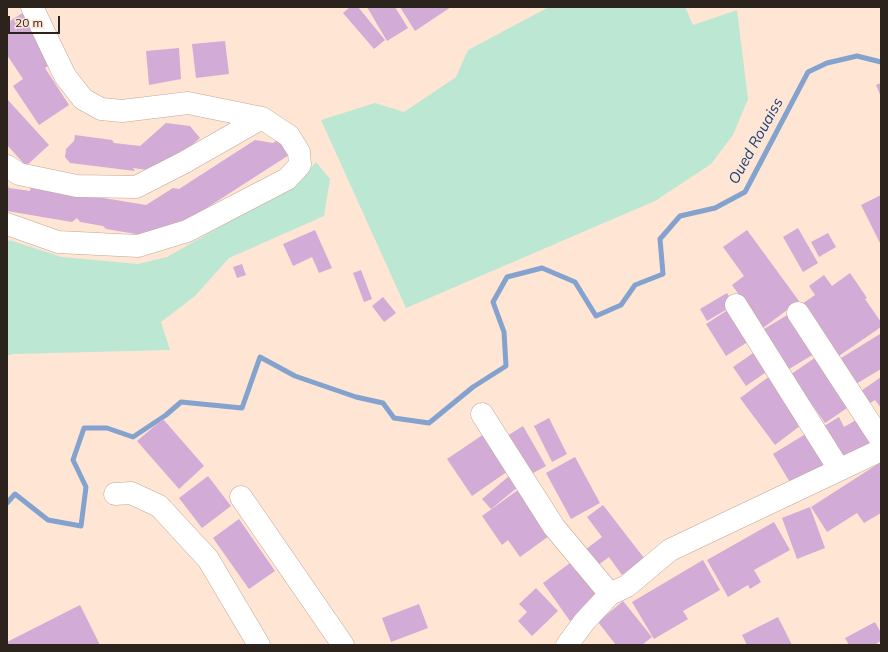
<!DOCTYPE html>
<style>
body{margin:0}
#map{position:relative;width:888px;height:652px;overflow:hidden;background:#ffe5d4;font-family:Mulish,sans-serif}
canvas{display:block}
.frame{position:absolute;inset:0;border:8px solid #2d231d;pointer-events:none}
.scale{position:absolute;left:8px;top:16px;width:52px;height:18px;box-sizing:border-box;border:2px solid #2d231d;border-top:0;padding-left:5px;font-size:12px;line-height:14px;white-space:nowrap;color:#2d231d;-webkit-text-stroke:3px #ffe5d4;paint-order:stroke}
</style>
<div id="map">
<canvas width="888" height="652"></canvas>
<div class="frame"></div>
<div class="scale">20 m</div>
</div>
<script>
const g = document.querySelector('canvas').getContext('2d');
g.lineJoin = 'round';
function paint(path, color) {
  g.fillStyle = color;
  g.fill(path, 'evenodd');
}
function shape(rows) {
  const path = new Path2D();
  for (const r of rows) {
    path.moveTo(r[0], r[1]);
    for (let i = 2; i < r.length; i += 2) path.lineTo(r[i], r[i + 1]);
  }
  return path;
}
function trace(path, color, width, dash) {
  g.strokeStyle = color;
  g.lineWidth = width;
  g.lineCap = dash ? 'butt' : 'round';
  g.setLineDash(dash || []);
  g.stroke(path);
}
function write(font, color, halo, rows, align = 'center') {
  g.font = font + ' Mulish,sans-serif';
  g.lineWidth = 3;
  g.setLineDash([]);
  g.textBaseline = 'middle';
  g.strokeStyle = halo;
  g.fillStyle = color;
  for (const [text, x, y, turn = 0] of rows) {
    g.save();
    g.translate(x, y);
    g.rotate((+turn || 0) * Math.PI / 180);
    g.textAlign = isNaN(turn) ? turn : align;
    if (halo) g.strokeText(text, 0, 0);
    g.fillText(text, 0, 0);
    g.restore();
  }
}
paint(shape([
 [549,7,685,7,693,25,737,10,748,99,733,135,711,164,655,201,406,308,321,120,375,103,404,112,456,77,468,50],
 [316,162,330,179,324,216,229,258,195,296,161,322,170,350,13,354,7,356,7,243,9,240,62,257,138,264,167,257,297,183]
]), '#bce7d2');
trace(shape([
 [7,503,15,494,48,520,81,526,86,487,73,460,84,428,107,428,133,437,166,415,181,402,242,408,260,357,295,376,356,397,383,403,394,418,429,423,473,387,506,366,504,332,493,302,507,277,542,268,575,282,596,316,621,305,635,285,663,274,660,239,680,216,715,208,745,192,808,72,827,63,857,56,881,62]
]), '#83a2ce', 5);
paint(shape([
 [350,7,358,7,385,40,374,49,343,13],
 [367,7,395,7,408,28,387,41],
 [400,7,451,7,415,31],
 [24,12,57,60,45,68,69,105,39,125,13,86,23,79,7,55,7,23],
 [225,41,229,74,196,78,192,44],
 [179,48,181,79,149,85,146,51],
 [881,83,881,97,876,85],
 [7,99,49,145,26,166,7,145],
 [166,123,190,126,200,138,161,172,133,168,135,171,70,163,65,157,66,149,74,141,75,135,112,140,114,143,140,146],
 [279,139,289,155,163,236,141,233,142,235,106,229,103,226,80,222,77,218,72,222,7,211,7,184,9,188,30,191,31,186,146,205,173,188,179,189,255,140,273,143],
 [881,195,881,245,861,205],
 [798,228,818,263,803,272,783,237],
 [315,230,332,268,319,273,312,257,293,266,283,244],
 [747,230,799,301,763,328,732,285,744,276,723,247],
 [828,233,836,247,819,257,811,242],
 [242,264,246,275,237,278,233,267],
 [361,270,372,299,364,302,353,273],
 [850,273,867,298,865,299,881,322,881,327,833,360,799,306,815,295,809,286,824,275,832,286],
 [727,293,734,305,707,321,700,309],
 [383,297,396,313,384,322,372,306],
 [734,306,749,341,726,356,706,324],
 [794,311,819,351,789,369,764,329],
 [880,334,881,369,856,384,841,358],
 [759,349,772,368,746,386,733,367],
 [819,355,853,404,825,423,801,389,787,377],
 [774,373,809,419,775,445,740,398],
 [881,377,881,408,875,400,870,403,861,391],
 [863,416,881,445,839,463,819,429,839,417,844,427],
 [549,418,567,454,552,462,534,426],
 [163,419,204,466,179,489,137,441],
 [523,426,546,466,526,477,507,436],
 [812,430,833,465,794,489,773,454],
 [487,432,511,469,472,496,447,459],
 [575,457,600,503,571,519,546,473],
 [881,462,881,513,864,523,857,513,827,532,811,507],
 [208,476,231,506,202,528,179,498],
 [509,476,518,487,491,509,482,499],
 [522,487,549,536,520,557,508,540,502,545,482,516],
 [603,505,644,558,622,575,609,557,593,569,581,553,602,537,587,517],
 [810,507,825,548,797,559,782,518],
 [239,519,275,571,249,589,213,538],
 [774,522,790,550,754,570,761,582,750,589,748,585,728,597,707,560],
 [703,560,720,590,683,611,688,619,654,639,632,602],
 [570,563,576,571,582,567,603,598,570,621,543,583],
 [536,588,558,611,532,636,518,621,527,612,519,604],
 [623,601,652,637,642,645,616,645,598,622],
 [419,604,428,628,391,642,382,618],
 [80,605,100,645,7,645,7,642],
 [778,617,792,645,747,645,742,635],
 [875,622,881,633,881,641,874,645,849,645,845,638]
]), '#d2abd7');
const minor = shape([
 [7,166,19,174,77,186,136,187,183,163,262,118],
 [7,224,58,242,138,246,187,231,287,179,300,165,299,152,289,136,262,118,188,103,122,111,101,109,83,99,65,76,32,7],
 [736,305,839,469],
 [798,313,881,440],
 [482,414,554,527,610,594],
 [115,494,131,493,159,506,208,559,259,645],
 [241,497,343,645],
 [567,645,584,622,610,594,627,586,670,550,881,450]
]);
trace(minor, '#c0a897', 23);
trace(minor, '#fff', 22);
write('italic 15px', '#194178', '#ffe5d4', [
 ["Oued Rouaiss",756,141,-61]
]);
</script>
